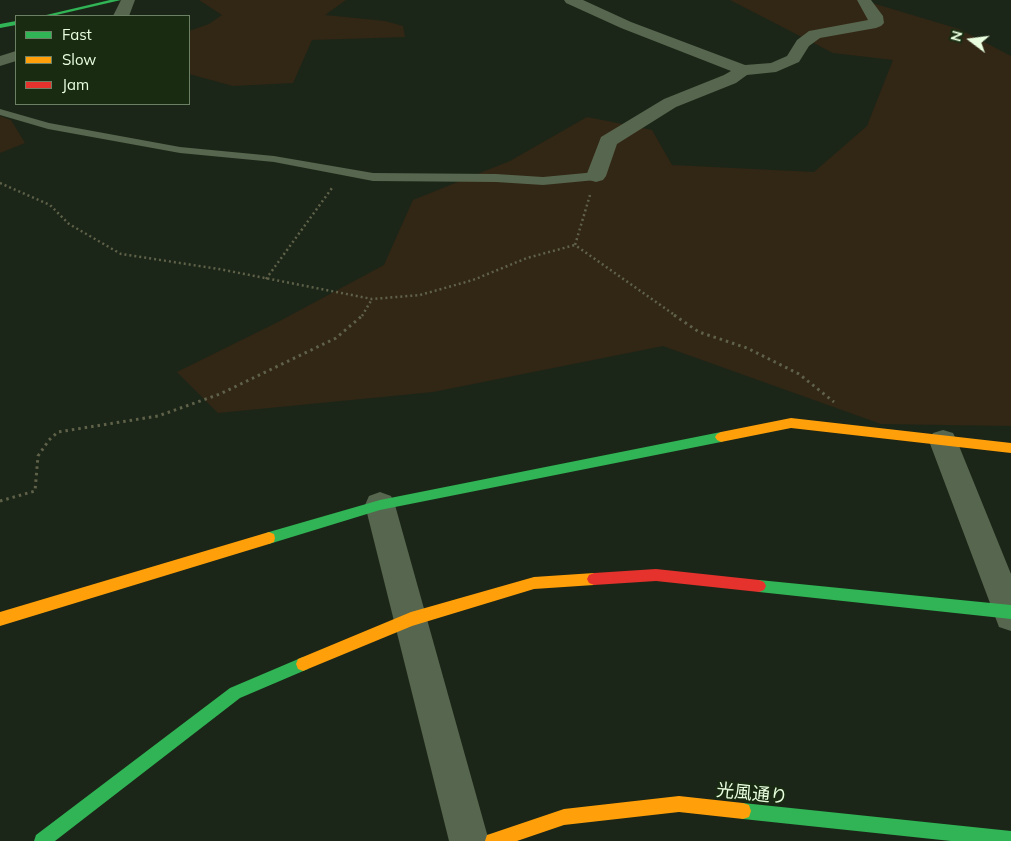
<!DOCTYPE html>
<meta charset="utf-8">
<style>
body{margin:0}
#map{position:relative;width:1011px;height:841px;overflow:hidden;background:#1c2618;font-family:Mulish,sans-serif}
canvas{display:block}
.legend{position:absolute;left:15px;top:15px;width:175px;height:90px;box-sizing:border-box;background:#192c12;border:1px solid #6c8064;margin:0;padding:6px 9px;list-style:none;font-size:15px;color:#e8fede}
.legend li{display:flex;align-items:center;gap:10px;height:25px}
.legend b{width:25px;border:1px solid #6c8064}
.north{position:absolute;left:946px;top:15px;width:50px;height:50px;-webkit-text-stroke:4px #192c12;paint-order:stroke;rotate:285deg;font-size:14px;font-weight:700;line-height:20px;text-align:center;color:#e8fede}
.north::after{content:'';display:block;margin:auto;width:18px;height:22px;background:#e8fede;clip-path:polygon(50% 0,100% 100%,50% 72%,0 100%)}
</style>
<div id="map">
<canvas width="1011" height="841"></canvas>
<ul class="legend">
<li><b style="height:6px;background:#30b455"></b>Fast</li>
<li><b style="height:6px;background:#ff9f0a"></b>Slow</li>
<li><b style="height:6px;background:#e5322d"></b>Jam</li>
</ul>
<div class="north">N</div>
</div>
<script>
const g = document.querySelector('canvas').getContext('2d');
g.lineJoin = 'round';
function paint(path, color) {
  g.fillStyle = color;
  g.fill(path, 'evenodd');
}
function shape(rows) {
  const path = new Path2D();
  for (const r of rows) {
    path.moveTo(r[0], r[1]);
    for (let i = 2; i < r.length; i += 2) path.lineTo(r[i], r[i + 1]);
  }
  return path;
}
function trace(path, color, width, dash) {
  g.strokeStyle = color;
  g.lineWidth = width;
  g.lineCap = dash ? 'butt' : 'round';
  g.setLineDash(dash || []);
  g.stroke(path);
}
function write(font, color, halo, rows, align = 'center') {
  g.font = font + ' Mulish,"Noto Sans JP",sans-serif';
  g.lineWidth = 4;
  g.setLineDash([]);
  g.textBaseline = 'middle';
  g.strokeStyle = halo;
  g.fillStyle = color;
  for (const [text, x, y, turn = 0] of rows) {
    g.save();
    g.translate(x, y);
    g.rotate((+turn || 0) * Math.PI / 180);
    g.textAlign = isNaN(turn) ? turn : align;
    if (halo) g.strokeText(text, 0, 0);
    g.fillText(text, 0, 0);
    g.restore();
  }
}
paint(shape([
 [199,0,346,0,325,15,385,21,403,26,405,37,312,40,293,83,233,86,189,74,189,31,209,24,222,15],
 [730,0,862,0,959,29,1011,56,1011,426,881,424,663,346,433,392,218,413,177,372,278,322,384,265,413,200,510,161,587,117,652,130,672,165,814,172,867,126,893,60,833,53],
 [0,116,11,120,25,143,0,153]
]), '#322615');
trace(shape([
 [0,183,50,205,69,224,121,254,219,269,372,299,420,295,473,280,527,258,575,245],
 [590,195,575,245,676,316],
 [266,279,332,188],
 [362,316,372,299]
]), '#5f6249', 2.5, [2, 3]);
trace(shape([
 [674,315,699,332,747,348,799,374,834,402],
 [0,501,35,491,38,456,49,440,58,432,158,416,220,394,336,338,363,315]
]), '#5f6249', 3, [2.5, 4]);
paint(shape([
 [0,109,49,123,180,147,274,156,373,173,496,174,543,177,596,172,602,176,596,180,543,185,496,182,373,181,274,162,180,153,48,129,0,115,0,109]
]), '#57664e');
paint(shape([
 [121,0,135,0,129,16,113,16,121,0],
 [564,0,583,0,631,22,745,65,771,63,787,56,797,40,809,31,868,20,857,0,871,0,883,16,884,23,881,26,876,28,820,38,809,46,799,62,776,72,747,75,736,83,676,107,617,144,606,176,603,180,596,182,589,180,586,176,601,137,664,99,724,75,731,71,621,28,566,3,564,0],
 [16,51,16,61,0,66,0,56,16,51],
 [943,430,953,433,957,441,1011,574,1011,631,999,627,929,441,933,433,943,430],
 [380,492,391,496,395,505,489,841,449,841,365,505,369,496,380,492]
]), '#57664e');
paint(shape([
 [110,0,121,0,52,16,42,16,110,0],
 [16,21,16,25,0,28,0,24,16,21],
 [721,432,725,434,727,437,725,440,721,442,380,510,269,544,264,542,263,538,264,534,269,532,380,500,721,432],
 [759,580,1011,605,1011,619,759,592,754,590,752,586,754,582,759,580],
 [303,657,308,659,310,664,308,669,240,698,55,841,34,841,36,835,230,688,303,657],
 [743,803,1011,831,1011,841,951,841,743,819,737,817,735,811,737,805,743,803]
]), '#30b455');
paint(shape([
 [791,418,1011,443,1011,453,791,428,721,442,717,440,715,437,717,434,721,432,791,418],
 [269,532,274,534,275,538,274,542,269,544,0,626,0,612,269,532],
 [594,573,599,575,601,579,599,583,594,585,534,589,412,626,303,671,298,669,296,664,298,659,411,612,534,577,594,573],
 [679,796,743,803,749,805,751,811,749,817,743,819,679,812,564,825,517,841,485,841,487,835,493,833,564,809,679,796]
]), '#ff9f0a');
paint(shape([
 [656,569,759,580,764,582,766,586,764,590,759,592,656,581,594,585,589,583,587,579,589,575,594,573,656,569]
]), '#e5322d');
write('18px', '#e8fede', '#192c12', [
 ["光風通り",752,794,6]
]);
</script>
